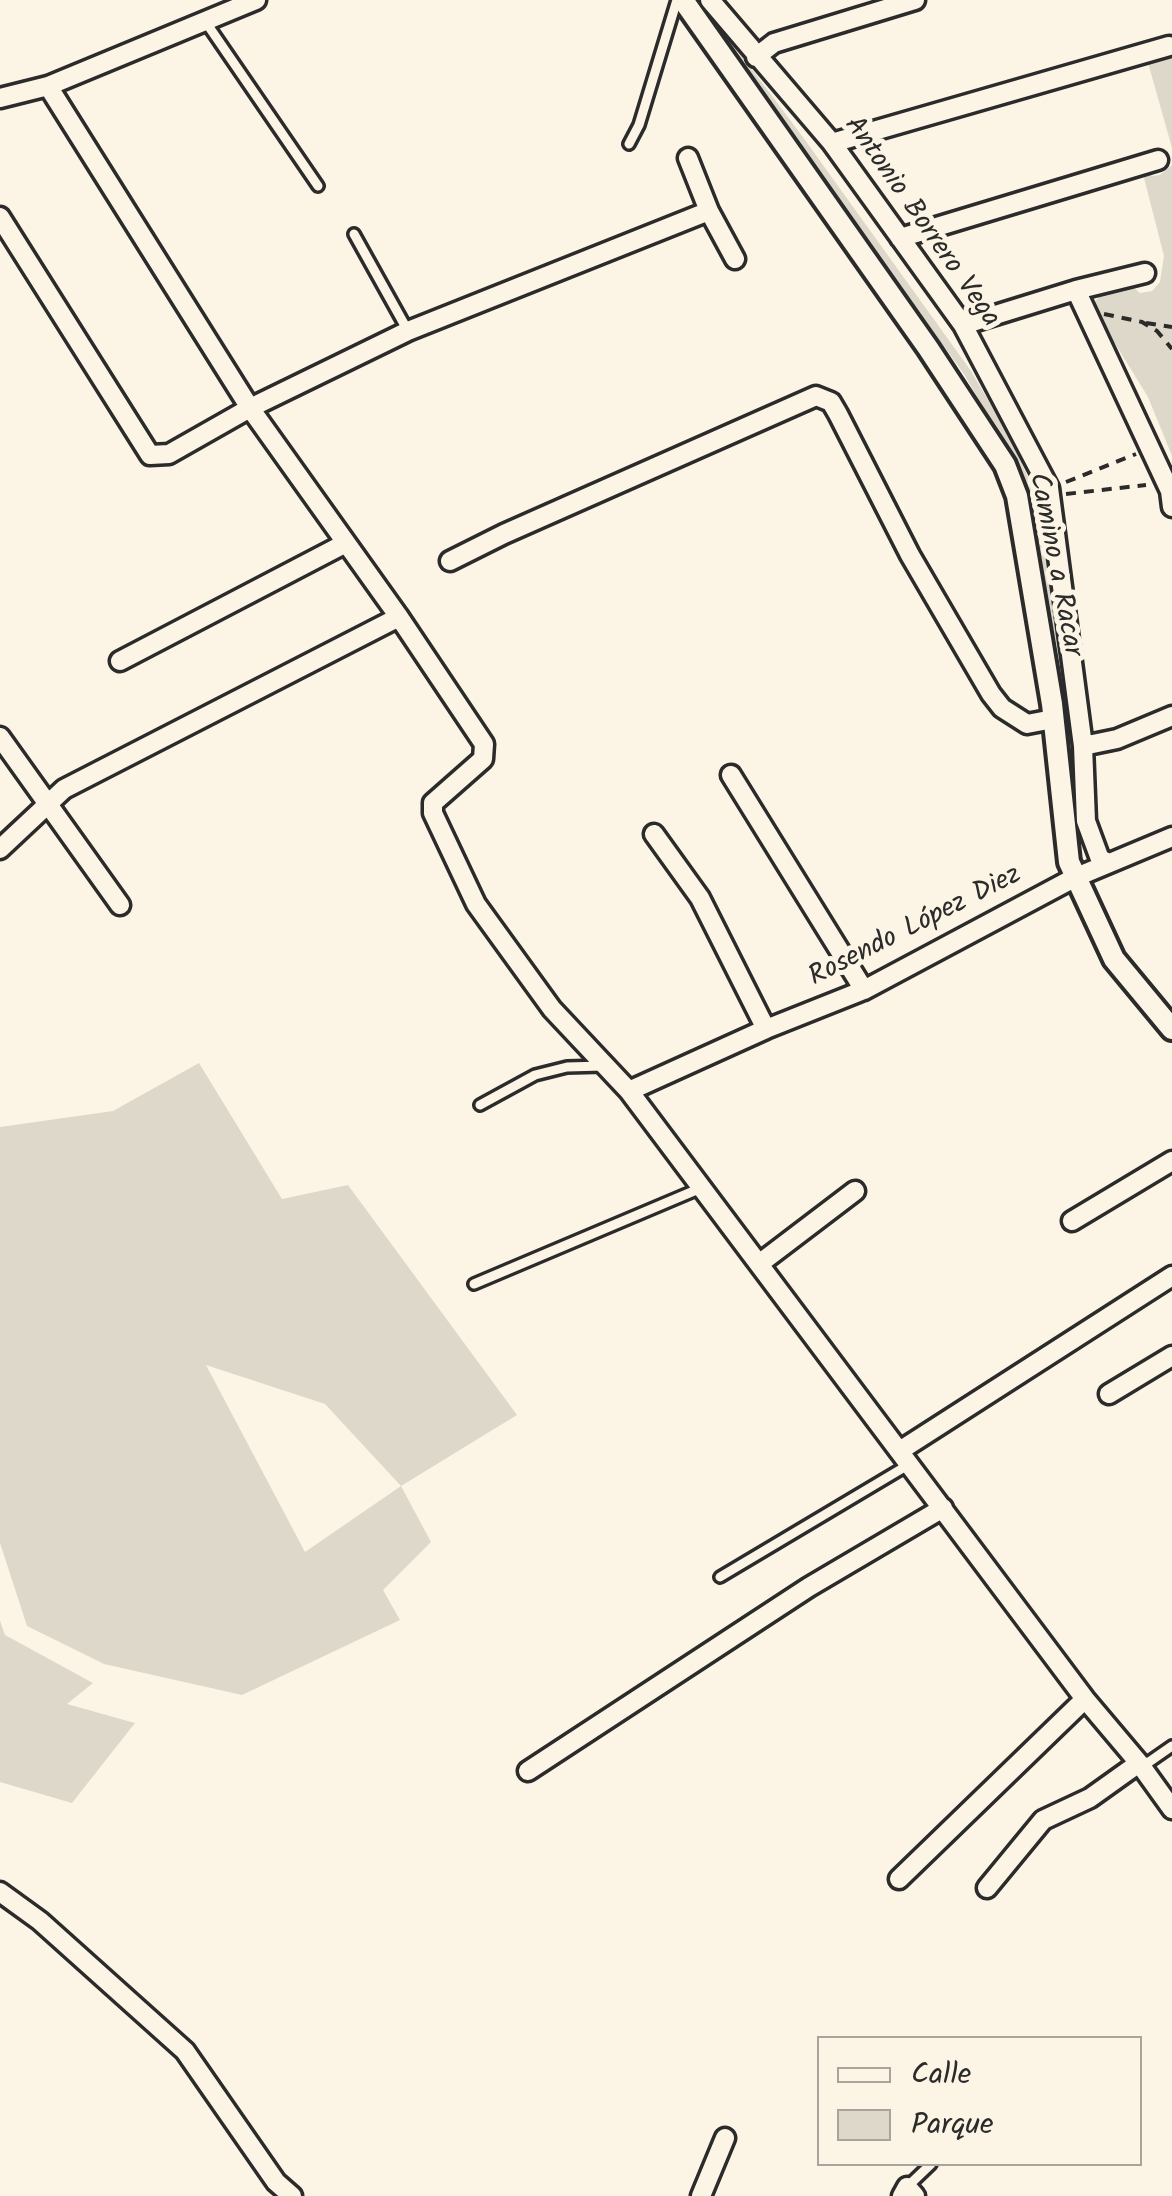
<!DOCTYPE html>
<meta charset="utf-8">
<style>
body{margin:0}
#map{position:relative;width:1172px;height:2196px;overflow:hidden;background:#fcf5e5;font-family:Kalam,sans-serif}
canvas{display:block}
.legend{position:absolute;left:817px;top:2036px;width:325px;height:130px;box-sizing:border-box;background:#fcf5e5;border:2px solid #a8a49b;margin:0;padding:12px 18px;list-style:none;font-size:30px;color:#2b2b2b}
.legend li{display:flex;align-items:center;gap:20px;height:50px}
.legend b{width:50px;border:2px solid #a8a49b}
</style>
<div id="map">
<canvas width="1172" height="2196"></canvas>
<ul class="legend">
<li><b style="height:12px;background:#fcf5e5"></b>Calle</li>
<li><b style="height:28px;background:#ded8ca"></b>Parque</li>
</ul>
</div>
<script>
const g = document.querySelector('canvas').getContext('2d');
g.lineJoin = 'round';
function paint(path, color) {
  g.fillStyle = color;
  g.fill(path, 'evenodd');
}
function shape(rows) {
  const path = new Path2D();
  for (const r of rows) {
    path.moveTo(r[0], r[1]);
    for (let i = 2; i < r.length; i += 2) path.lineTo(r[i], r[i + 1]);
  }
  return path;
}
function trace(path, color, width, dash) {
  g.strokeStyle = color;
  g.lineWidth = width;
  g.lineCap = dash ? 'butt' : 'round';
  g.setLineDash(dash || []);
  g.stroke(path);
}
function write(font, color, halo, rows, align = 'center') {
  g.font = font + ' Kalam,sans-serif';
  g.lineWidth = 10;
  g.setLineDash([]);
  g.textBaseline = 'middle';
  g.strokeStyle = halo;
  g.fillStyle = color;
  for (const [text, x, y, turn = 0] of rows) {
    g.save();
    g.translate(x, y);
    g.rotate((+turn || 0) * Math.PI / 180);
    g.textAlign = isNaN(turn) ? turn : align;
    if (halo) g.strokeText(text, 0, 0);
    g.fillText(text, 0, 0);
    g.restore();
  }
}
paint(shape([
 [693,0,700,0,805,140,971,371,1005,429,1027,475,1034,499,1064,650,1079,748,1069,739,1059,656,1020,477,998,433,964,374],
 [1145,52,1154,58,1172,54,1172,148],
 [1172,165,1172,456,1148,397,1098,316,1094,303,1101,294,1130,284,1140,293,1152,291,1160,282,1164,256,1142,170,1152,176,1160,175],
 [199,1063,282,1199,348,1185,517,1415,401,1486,431,1542,383,1590,400,1620,242,1695,104,1664,27,1626,0,1543,0,1127,113,1111],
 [206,1365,325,1404,401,1486,305,1552],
 [0,1621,5,1635,93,1683,67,1704,135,1723,72,1803,0,1782]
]), '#ded8ca');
const service = shape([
 [205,21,318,186],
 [629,144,639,125,677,0],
 [354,234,408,331],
 [480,1105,535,1075,567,1067,603,1066],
 [474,1284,701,1188],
 [720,1577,908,1465],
 [1140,1763,1149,1762,1172,1746],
 [907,2187,931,2164]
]);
const minor = shape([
 [710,0,832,143,963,325,1049,488,1083,746],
 [756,57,774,43,915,0],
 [48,86,250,408,408,331,709,211],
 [0,98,48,86,256,0],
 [832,143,1169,46],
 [688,158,709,211,735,259],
 [0,217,150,455,169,454,250,408,399,617,484,744,483,759,433,803,433,813,476,904,552,1009,629,1091,1085,1699,1139,1763,1172,1809],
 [900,238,1158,160],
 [1076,290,1170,491,1172,507],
 [963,325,1076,290,1145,273],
 [450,561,504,534,816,396,831,402,838,414,910,555,991,694,1002,708,1027,724,1053,719],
 [120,661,346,543],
 [0,737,120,905],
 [731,775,864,990],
 [654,834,700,898,766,1029],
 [0,849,64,789,399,617],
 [1109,863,1100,859,1086,821,1083,746,1117,739,1172,716],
 [629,1091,766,1029,864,990,1074,878,1172,837],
 [1072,1221,1172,1161],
 [759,1264,855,1191],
 [1109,1394,1172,1356],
 [901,1450,1172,1276],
 [528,1771,809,1587,943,1508],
 [899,1879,1085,1699],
 [987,1888,1043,1820,1090,1798,1139,1763],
 [0,1892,40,1921,185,2051,276,2182,292,2196],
 [701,2196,725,2138],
 [902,2196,907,2187,915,2196]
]);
const tertiary = shape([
 [683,0,928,348,1005,465,1017,496,1052,704,1069,862,1114,959,1172,1029]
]);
trace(service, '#2b2b2b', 16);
trace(minor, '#2b2b2b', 25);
trace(tertiary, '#2b2b2b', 28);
trace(shape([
 [1104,314,1142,322,1157,331,1172,349],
 [1146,323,1172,327],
 [1066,482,1136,454],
 [1066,494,1146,485]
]), '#2b2b2b', 4, [10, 8]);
trace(service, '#fcf5e5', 9);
trace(minor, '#fcf5e5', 18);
trace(tertiary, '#fcf5e5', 20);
write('28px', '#2b2b2b', '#fcf5e5', [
 ["Antonio Borrero Vega",920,223,55],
 ["Camino a Racar",1053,565,79],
 ["Rosendo López Diez",916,928,-27]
]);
</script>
